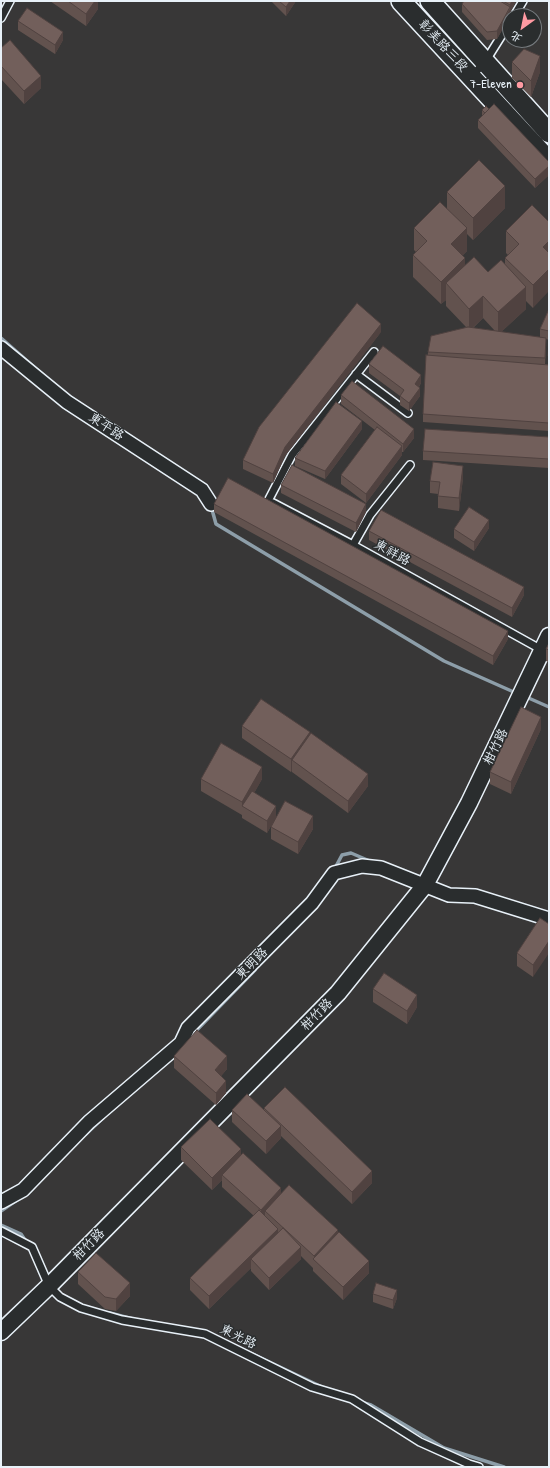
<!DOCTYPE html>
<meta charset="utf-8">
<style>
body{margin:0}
#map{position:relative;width:550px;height:1468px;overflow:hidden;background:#383737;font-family:"Patrick Hand","LXGW WenKai TC",sans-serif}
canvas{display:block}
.frame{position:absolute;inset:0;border:2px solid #e8f1f8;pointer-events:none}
.north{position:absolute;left:502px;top:8px;width:40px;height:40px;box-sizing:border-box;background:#2a2d2e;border:1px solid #767b7f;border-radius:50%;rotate:213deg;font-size:11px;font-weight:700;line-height:16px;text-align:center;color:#e8f1f8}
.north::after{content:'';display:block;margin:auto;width:14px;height:18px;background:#ff9aa2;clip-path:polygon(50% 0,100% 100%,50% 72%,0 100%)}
</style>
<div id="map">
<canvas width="550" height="1468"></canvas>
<div class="frame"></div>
<div class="north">北</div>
</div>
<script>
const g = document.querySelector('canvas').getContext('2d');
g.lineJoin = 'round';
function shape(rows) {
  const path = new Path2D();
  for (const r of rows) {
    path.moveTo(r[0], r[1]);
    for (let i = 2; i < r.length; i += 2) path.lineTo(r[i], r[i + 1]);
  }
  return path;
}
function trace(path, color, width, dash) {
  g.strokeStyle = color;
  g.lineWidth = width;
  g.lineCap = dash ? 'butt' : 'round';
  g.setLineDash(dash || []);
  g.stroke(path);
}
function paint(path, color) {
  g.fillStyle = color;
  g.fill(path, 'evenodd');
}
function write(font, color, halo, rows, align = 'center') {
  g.font = font + ' "Patrick Hand","LXGW WenKai TC",sans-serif';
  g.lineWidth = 3;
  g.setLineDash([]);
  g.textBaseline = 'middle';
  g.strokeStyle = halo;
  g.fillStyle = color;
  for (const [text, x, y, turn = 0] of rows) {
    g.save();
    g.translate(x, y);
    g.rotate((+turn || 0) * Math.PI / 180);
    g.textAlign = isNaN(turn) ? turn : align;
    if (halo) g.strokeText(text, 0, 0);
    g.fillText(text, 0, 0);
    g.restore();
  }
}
trace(shape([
 [1,338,41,373],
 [211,506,216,524,444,661,516,693],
 [524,696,549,707],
 [334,870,342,855,351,853,372,862],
 [194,1033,255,970],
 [86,1134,103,1118],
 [1,1211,17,1200],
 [1,1225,21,1234,27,1243],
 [110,1313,133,1319],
 [223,1340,322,1387],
 [361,1402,371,1405,444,1448,504,1467]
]), '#8d9ea9', 3.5);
const service = shape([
 [514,16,523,1],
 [1,18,10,1],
 [471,77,485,62,510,22],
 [356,374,408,413],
 [268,501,292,455,374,352],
 [273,503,353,545,542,650],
 [353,545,370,515,410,465],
 [1,1231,32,1247,49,1286,60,1297,81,1308,122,1320,205,1334,312,1387,352,1399,420,1442,469,1464,479,1467]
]);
const minor = shape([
 [1,348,67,402,202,490,211,504],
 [1,1202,23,1190,89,1122,181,1043,188,1028,312,903,334,873,362,866,381,868,449,895,475,896,549,919]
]);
const tertiary = shape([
 [1,1332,49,1286,338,993,425,885,469,803,549,636]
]);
const secondary = shape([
 [401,1,549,161],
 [430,1,549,133]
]);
trace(service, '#e8f1f8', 10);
trace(minor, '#e8f1f8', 16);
trace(tertiary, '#e8f1f8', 19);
trace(secondary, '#e8f1f8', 22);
trace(service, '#2a2d2e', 7);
trace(minor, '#2a2d2e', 13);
trace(tertiary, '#2a2d2e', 16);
trace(secondary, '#2a2d2e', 19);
paint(shape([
 [50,1,98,1,98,9,86,26],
 [271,1,296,1,286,16],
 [464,1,516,1,510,12,510,16,497,39,487,40,462,12,462,4],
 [18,21,63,40,55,54,18,30],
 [1,48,41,88,24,104,1,79],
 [512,62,540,72,531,97,512,78],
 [489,109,549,162,549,175,535,188,478,128,478,120,483,115,482,115,482,110],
 [447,192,505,208,473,240,467,234,467,251,463,255,465,266,488,272,505,264,505,258,508,255,506,253,506,231,549,222,533,308,526,301,526,309,501,332,544,338,540,337,540,329,549,309,549,340,546,339,545,364,549,365,549,431,423,422,423,414,428,352,466,327,446,306,446,300,441,304,413,277,413,255,416,252,414,250,414,228,447,209],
 [483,318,495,331,473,328],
 [381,332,285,456,273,483,243,469,243,460],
 [549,341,549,364,548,364],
 [369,364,421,383,419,387,420,396,409,411,400,405,400,396,369,373],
 [341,395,414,438,403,452,402,452,402,455,366,503,341,484,341,475,375,430,341,404],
 [362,429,325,479,295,466,295,458],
 [549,437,549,468,423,460,423,451],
 [463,478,459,511,438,508,438,494,430,493,430,481],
 [281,485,366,512,356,532,281,493],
 [214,504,508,639,493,665,214,512],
 [489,528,474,551,454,538,454,529],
 [369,531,524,595,512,617,369,540],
 [549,643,549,662,546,661,546,649],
 [242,726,310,734,368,786,348,813,292,772,292,770,291,772,242,738],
 [541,729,511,794,490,784,490,772],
 [201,779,262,779,254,793,276,818,313,829,298,854,271,839,271,827,272,824,267,833,242,818,242,813,242,815,201,791],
 [540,918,533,977,517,966,517,953],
 [373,989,417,1007,407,1024,373,1002],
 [174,1056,227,1069,221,1076,226,1093,216,1105,174,1068],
 [264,1108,372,1183,352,1204,281,1136,281,1138,266,1154,232,1122,232,1110,264,1111],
 [181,1147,241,1155,281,1194,338,1234,369,1273,343,1300,313,1271,313,1268,301,1256,301,1259,269,1290,251,1271,251,1268,209,1309,190,1290,190,1278,254,1216,222,1187,222,1180,212,1190,181,1160],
 [78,1272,130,1296,116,1311,105,1309,78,1284],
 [373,1294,397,1298,393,1309,373,1302]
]), '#62524e');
paint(shape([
 [95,1,98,1,98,9,86,26,86,14],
 [290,1,296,1,286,16,286,7],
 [512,1,516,1,510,12,510,16,497,39,497,31,510,9,510,5],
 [63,32,63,40,55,54,55,45],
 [540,56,540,72,531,97,531,81],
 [41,76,41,88,24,104,24,91],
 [549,166,549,175,535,188,535,179],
 [505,186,505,208,473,240,473,218],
 [467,228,467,251,451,267,451,244],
 [549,241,549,264,543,247],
 [465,258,465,280,446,283,446,300,441,304,441,282],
 [549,269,549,291,533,308,533,285],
 [526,287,526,309,498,335,498,312],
 [483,296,483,318,469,331,469,309],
 [381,324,381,332,285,456,273,483,273,474,285,447],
 [546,338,546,347,545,366,545,358],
 [421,375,421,383,415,392,415,384],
 [420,388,420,396,409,411,409,403],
 [362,421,362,429,325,479,325,471],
 [414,429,414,438,403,452,403,444],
 [402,446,402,455,366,503,366,494],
 [463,466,463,478,459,511,459,498],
 [366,504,366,512,356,532,356,523],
 [489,520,489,528,474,551,474,542],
 [524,587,524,595,512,617,512,608],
 [508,631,508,639,493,665,493,656],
 [541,717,541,729,511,794,511,782],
 [310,732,310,744,292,760,292,770,291,772,291,759],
 [262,767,262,779,246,808,242,806,242,815,242,802],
 [368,774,368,786,348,813,348,801],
 [276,806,276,818,267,833,267,821],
 [313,816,313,829,298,854,298,842],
 [549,941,549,953,533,977,533,965],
 [417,995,417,1007,407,1024,407,1011],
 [227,1056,227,1069,215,1083,215,1070],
 [226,1081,226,1093,216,1105,216,1093],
 [281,1126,281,1138,266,1154,266,1141],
 [241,1149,241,1161,222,1175,222,1180,212,1190,212,1178],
 [372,1171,372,1183,352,1204,352,1192],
 [281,1188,281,1200,265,1211,265,1217,261,1222,261,1210],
 [278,1229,278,1242,251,1259,251,1268,209,1309,209,1296],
 [338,1230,338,1242,314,1259,314,1256],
 [301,1247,301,1259,269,1290,269,1278],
 [369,1261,369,1273,343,1300,343,1287],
 [130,1283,130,1296,116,1311,116,1299],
 [397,1290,397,1298,393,1309,393,1300]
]), '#504240');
const building = shape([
 [68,1,95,1,86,14,68,1],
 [279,1,290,1,286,7,279,1],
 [464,1,500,1,510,7,497,31,487,32,462,4,464,1],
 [503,1,512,1,510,5,503,1],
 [27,8,63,32,55,45,18,21,27,8],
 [10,40,41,76,24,91,1,66,1,48,10,40],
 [524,49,540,56,531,81,512,62,524,49],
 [494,104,549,162,549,166,535,179,478,120,494,104],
 [486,106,489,109,485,113,482,110,486,106],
 [479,160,505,186,473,218,447,192,479,160],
 [440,202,467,228,451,244,465,258,441,282,413,255,427,241,414,228,440,202],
 [532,205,549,222,549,241,543,247,549,253,549,269,533,285,505,258,519,244,506,231,532,205],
 [474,257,488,272,501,260,526,287,498,312,483,296,469,309,446,283,474,257],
 [357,303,381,324,285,447,273,474,243,460,259,427,357,303],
 [549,309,549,331,540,329,549,309],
 [468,327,546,338,545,358,428,352,431,336,468,327],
 [549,341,549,356,548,356,549,341],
 [383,346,421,375,415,384,420,388,409,403,400,396,404,390,369,364,383,346],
 [426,355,549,365,549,423,423,414,426,355],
 [352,381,414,429,403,444,341,395,352,381],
 [336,402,362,421,325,471,295,458,336,402],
 [377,427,402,446,366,494,341,475,377,427],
 [425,429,549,437,549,459,423,451,425,429],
 [433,462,463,466,459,498,438,496,440,482,430,481,433,462],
 [292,465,366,504,356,523,281,485,292,465],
 [228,478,508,631,493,656,214,504,228,478],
 [469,507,489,520,474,542,454,529,469,507],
 [381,510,524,587,512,608,369,531,381,510],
 [549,643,549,650,546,649,549,643],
 [261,699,310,732,291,759,242,726,261,699],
 [521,707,541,717,511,782,490,772,521,707],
 [311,733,368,774,348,801,292,760,311,733],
 [221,743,262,767,242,802,201,779,221,743],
 [252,791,276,806,267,821,242,806,252,791],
 [285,801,313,816,298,842,271,827,285,801],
 [540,918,549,924,549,941,533,965,517,953,540,918],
 [384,973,417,995,407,1011,373,989,384,973],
 [197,1030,227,1056,215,1070,226,1081,216,1093,174,1056,197,1030],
 [285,1087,372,1171,352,1192,264,1108,285,1087],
 [247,1094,281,1126,266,1141,232,1110,247,1094],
 [210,1119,241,1149,212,1178,181,1147,210,1119],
 [243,1153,281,1188,261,1210,222,1175,243,1153],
 [289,1185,338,1230,314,1256,265,1211,289,1185],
 [259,1210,278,1229,209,1296,190,1278,259,1210],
 [283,1228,301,1247,269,1278,251,1259,283,1228],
 [339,1232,369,1261,343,1287,313,1259,339,1232],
 [96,1253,130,1283,116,1299,105,1297,78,1272,96,1253],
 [376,1283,397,1290,393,1300,373,1294,376,1283]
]);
paint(building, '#725f5b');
trace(building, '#504240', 1);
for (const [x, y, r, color] of [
 [520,85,4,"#ff9aa2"]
]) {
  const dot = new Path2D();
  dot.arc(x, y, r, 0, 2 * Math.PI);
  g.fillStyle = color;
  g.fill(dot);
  trace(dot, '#2a2d2e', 1.5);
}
write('13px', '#e8f1f8', '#2a2d2e', [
 ["彰美路三段",443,46,47],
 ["東平路",106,427,33],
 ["東祥路",392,553,29],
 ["柑竹路",496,747,-64],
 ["東明路",252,964,-45],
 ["柑竹路",317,1015,-45],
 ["柑竹路",89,1245,-45],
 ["東光路",238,1337,26]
]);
write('13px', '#e8f1f8', '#2a2d2e', [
 ["7-Eleven",512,85]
], 'right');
</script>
